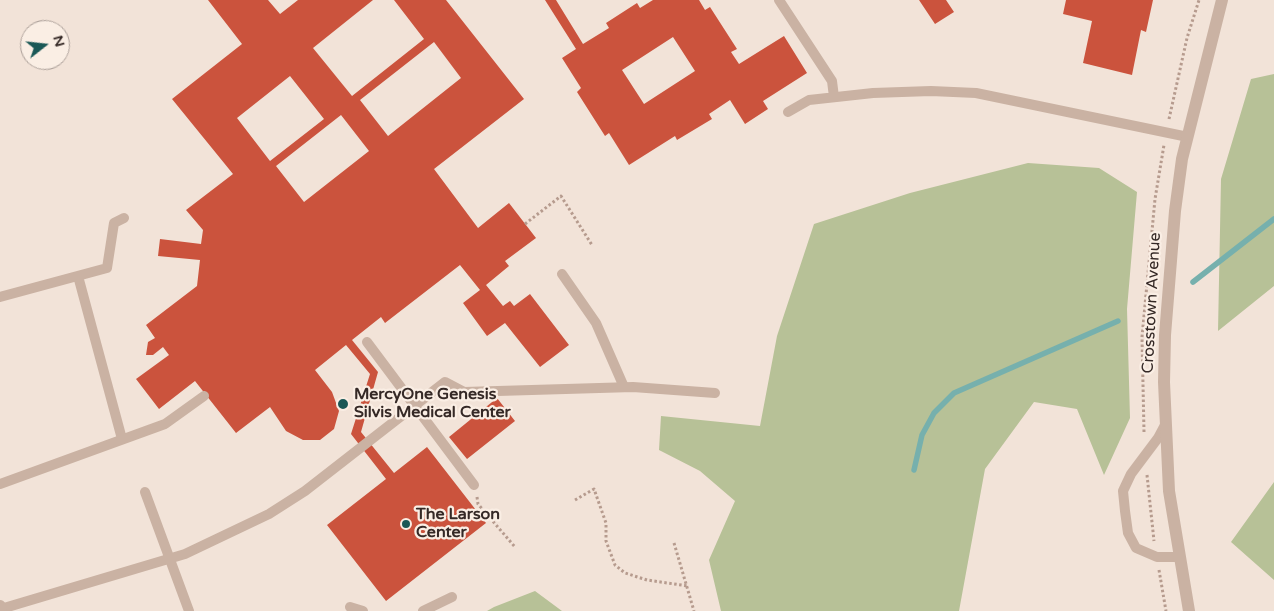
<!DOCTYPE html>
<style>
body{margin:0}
#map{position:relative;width:1274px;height:611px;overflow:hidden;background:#f2e3d8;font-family:"Varela Round",sans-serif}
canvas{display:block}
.north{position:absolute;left:20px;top:20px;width:50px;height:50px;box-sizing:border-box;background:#faeee4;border:1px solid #ab9f98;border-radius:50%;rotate:74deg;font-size:14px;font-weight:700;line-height:20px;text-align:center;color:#352926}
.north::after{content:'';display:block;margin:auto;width:18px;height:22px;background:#1a5856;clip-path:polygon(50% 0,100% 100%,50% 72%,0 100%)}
</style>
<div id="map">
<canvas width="1274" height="611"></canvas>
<div class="north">N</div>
</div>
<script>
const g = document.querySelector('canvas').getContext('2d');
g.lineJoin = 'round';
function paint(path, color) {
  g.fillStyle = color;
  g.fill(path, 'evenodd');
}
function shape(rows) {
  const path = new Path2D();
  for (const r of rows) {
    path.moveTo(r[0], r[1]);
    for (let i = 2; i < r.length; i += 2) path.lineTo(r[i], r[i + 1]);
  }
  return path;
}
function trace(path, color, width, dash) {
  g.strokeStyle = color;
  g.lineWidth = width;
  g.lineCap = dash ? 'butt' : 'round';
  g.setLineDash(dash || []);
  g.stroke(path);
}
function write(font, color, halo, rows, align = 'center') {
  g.font = font + ' "Varela Round",sans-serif';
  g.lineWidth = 4.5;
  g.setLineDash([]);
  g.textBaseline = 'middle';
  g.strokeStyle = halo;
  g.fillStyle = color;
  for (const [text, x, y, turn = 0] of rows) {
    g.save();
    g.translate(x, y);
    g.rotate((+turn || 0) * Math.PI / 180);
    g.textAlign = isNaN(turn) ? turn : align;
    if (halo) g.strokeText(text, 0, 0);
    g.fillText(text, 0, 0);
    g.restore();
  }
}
paint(shape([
 [1274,74,1274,286,1218,331,1221,179,1251,79],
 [1028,163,1099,168,1137,192,1127,309,1130,418,1104,475,1077,409,1034,402,985,469,959,611,721,611,709,560,735,501,700,471,659,450,661,416,760,426,777,336,814,224,910,193],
 [1274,482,1274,580,1231,542],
 [535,591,562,611,487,611,494,607]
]), '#b7c197');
trace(shape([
 [1193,282,1274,219],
 [914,470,922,435,934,413,954,393,1118,321]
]), '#76b0ad', 5.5);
paint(shape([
 [208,0,268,0,280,14,298,0,373,0,313,48,352,96,424,39,394,0,446,0,524,99,434,169,478,228,509,203,536,238,505,261,509,266,486,285,503,306,510,301,514,306,530,294,569,345,540,367,505,323,487,336,463,303,480,290,460,265,385,323,381,317,352,340,378,372,361,432,394,473,427,447,486,523,386,601,327,525,386,479,351,434,370,374,346,345,315,370,332,392,339,411,334,429,320,440,303,440,286,431,270,407,236,433,195,381,159,409,136,379,169,355,163,347,153,355,146,355,148,342,155,338,146,325,197,286,200,260,158,256,160,239,201,244,203,230,186,210,233,174,172,99,242,44],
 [434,42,461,78,388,136,360,100],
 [290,76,324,119,270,161,237,118],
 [341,115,369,151,304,202,276,166],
 [545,0,556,0,583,44,609,28,606,23,637,3,640,8,653,0,699,0,705,10,710,7,737,49,731,52,739,64,784,36,807,73,763,101,768,109,745,124,730,100,709,114,712,119,677,140,675,136,629,165,609,133,605,136,577,92,581,88,562,58,576,49],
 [673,37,695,71,644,104,622,70],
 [919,0,946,0,954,12,935,24],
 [1066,0,1153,0,1146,32,1141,30,1132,75,1083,63,1092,21,1063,14],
 [497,398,515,421,467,459,449,437]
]), '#cb533d');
trace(shape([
 [1169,119,1187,38,1199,0],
 [525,224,561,196,592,245],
 [1144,432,1142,337,1155,199,1164,145],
 [1147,475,1154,541],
 [477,497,478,504,515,547],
 [575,500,594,489,606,523,606,541,615,565,625,573,647,580,688,586],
 [674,543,694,611],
 [1159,570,1166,611]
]), '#b69b8e', 3, [2.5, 2.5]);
trace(shape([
 [779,0,832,81,834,97],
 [788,112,809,100,873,93,931,91,976,93,1188,137],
 [562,274,596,323,624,387],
 [78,276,122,439],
 [0,297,107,268,114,223,124,218],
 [367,342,474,485],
 [1166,423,1158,438,1131,474,1123,491,1125,511,1128,533,1136,548,1157,557,1179,557],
 [0,484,165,424,204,396],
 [145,492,189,611],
 [350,607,363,611],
 [1,609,185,554,269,514,305,491,445,382,464,392,633,387,715,393],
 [423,611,452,597]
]), '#cab2a3', 10);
trace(shape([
 [0,606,1,611]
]), '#cab2a3', 12);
trace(shape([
 [1189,611,1169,491,1164,382,1165,335,1175,211,1182,159,1222,0]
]), '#cab2a3', 12);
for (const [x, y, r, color] of [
 [343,404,6,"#1a5856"],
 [406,524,5,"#1a5856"]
]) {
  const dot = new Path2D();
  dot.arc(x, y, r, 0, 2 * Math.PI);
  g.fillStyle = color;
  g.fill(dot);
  trace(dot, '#faeee4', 2);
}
write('16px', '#352926', '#faeee4', [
 ["Crosstown Avenue",1152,303,-87]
]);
write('bold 16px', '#352926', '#faeee4', [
 ["MercyOne Genesis",354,395],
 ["Silvis Medical Center",354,413],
 ["The Larson",416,515],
 ["Center",416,533]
], 'left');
</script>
